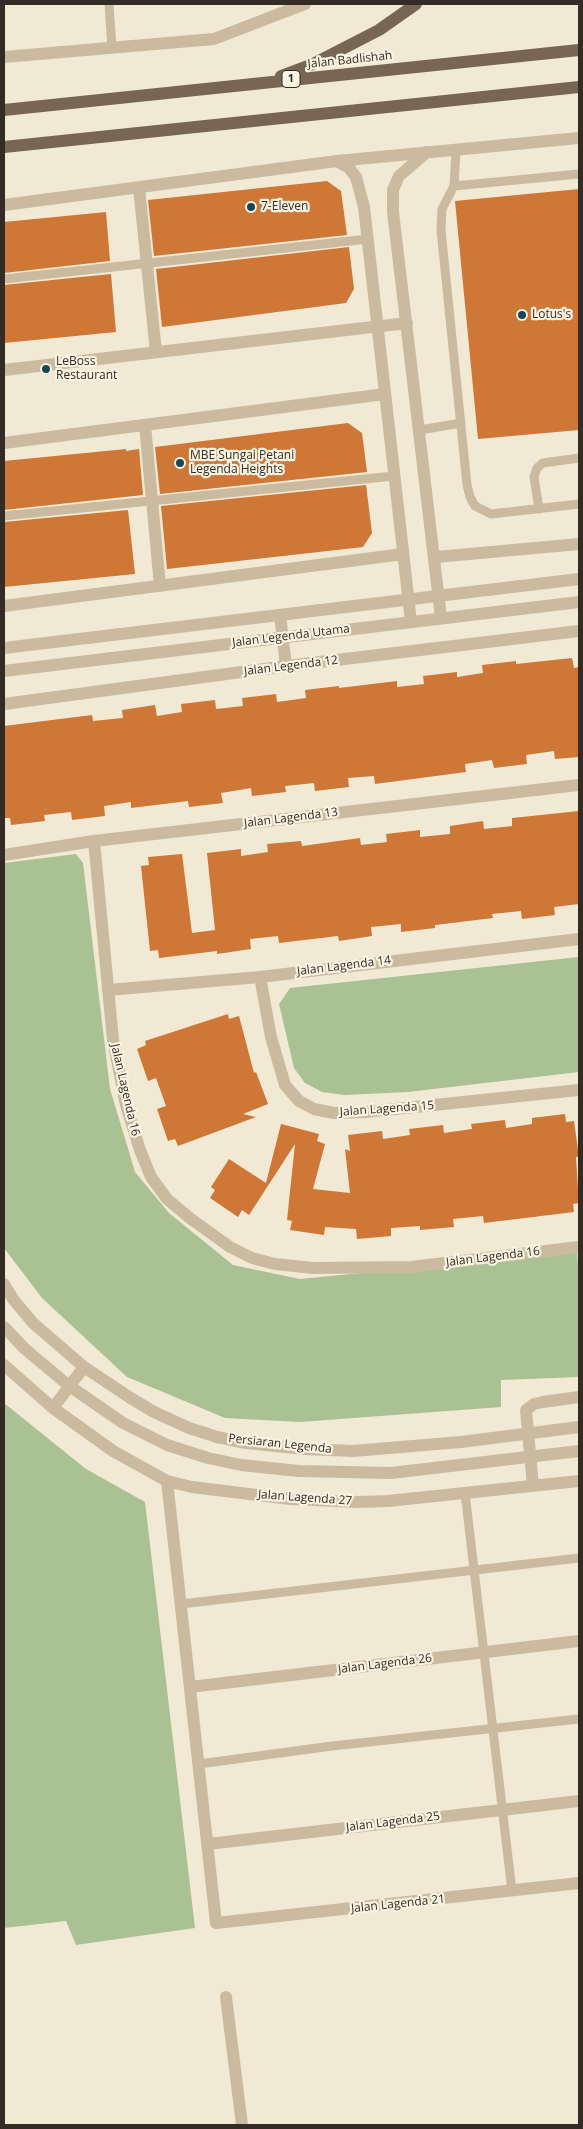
<!DOCTYPE html>
<style>
body{margin:0}
#map{position:relative;width:583px;height:2129px;overflow:hidden;background:#f2e9d4;font-family:"Open Sans",sans-serif}
canvas{display:block}
.frame{position:absolute;inset:0;border:5px solid #342c24;pointer-events:none}
</style>
<div id="map">
<canvas width="583" height="2129"></canvas>
<div class="frame"></div>
</div>
<script>
const g = document.querySelector('canvas').getContext('2d');
g.lineJoin = 'round';
function paint(path, color) {
  g.fillStyle = color;
  g.fill(path, 'evenodd');
}
function shape(rows) {
  const path = new Path2D();
  for (const r of rows) {
    path.moveTo(r[0], r[1]);
    for (let i = 2; i < r.length; i += 2) path.lineTo(r[i], r[i + 1]);
  }
  return path;
}
function trace(path, color, width, dash) {
  g.strokeStyle = color;
  g.lineWidth = width;
  g.lineCap = dash ? 'butt' : 'round';
  g.setLineDash(dash || []);
  g.stroke(path);
}
function write(font, color, halo, rows, align = 'center') {
  g.font = font + ' "Open Sans",sans-serif';
  g.lineWidth = 4.5;
  g.setLineDash([]);
  g.textBaseline = 'middle';
  g.strokeStyle = halo;
  g.fillStyle = color;
  for (const [text, x, y, turn = 0] of rows) {
    g.save();
    g.translate(x, y);
    g.rotate((+turn || 0) * Math.PI / 180);
    g.textAlign = isNaN(turn) ? turn : align;
    if (halo) g.strokeText(text, 0, 0);
    g.fillText(text, 0, 0);
    g.restore();
  }
}
paint(shape([
 [76,854,83,863,110,1089,135,1172,169,1213,233,1265,300,1279,577,1252,579,1280,579,1377,501,1380,501,1407,300,1422,225,1418,127,1377,42,1298,4,1248,4,863],
 [579,957,579,1072,408,1092,345,1095,322,1092,305,1083,294,1068,279,1004,290,988],
 [4,1403,86,1469,145,1502,195,1928,76,1945,66,1921,4,1928]
]), '#aac194');
paint(shape([
 [327,181,341,191,347,235,154,256,148,200],
 [579,189,579,430,478,439,455,201],
 [106,212,110,261,4,273,4,222],
 [349,247,354,289,346,303,162,327,156,269],
 [111,274,116,332,4,343,4,285],
 [348,423,362,433,367,472,160,494,155,447],
 [126,449,126,451,139,449,143,495,4,510,4,461],
 [366,485,372,533,363,547,167,569,161,506],
 [128,510,135,574,4,587,4,522],
 [572,658,574,668,579,667,579,757,555,759,554,751,526,755,527,764,494,768,492,760,465,764,466,772,375,784,374,776,348,778,349,787,315,791,314,783,285,786,286,792,252,796,251,788,221,793,223,803,189,807,188,801,131,808,131,802,104,806,105,816,72,820,71,812,44,815,45,821,11,825,10,818,4,818,4,726,92,715,93,721,123,718,122,710,155,705,157,716,182,712,181,704,215,700,216,709,243,706,242,698,276,694,277,702,306,698,305,690,339,686,339,688,397,681,397,687,424,684,423,676,457,672,457,677,483,673,482,665,516,661,516,664],
 [579,811,579,904,554,907,555,915,522,919,521,911,492,914,493,918,435,925,435,928,401,932,401,924,371,927,372,936,339,941,338,936,279,943,278,936,250,939,251,949,217,954,217,951,159,958,158,950,150,951,141,866,149,865,148,857,182,854,192,933,215,930,207,853,241,849,241,856,268,852,267,844,301,841,302,846,360,838,361,845,387,842,386,834,420,830,420,837,450,834,450,826,483,821,484,829,512,826,512,818],
 [228,1014,229,1019,239,1016,254,1073,256,1072,268,1104,243,1114,256,1117,178,1146,175,1139,168,1141,157,1109,166,1106,156,1078,148,1081,137,1049,146,1045,145,1041],
 [565,1114,566,1122,574,1121,579,1157,576,1157,579,1203,573,1204,574,1212,484,1223,483,1216,453,1219,454,1227,420,1230,420,1226,391,1228,391,1236,357,1239,356,1229,325,1227,324,1235,290,1230,292,1221,287,1220,295,1144,249,1215,242,1210,238,1217,210,1198,215,1190,211,1187,229,1159,266,1183,281,1124,319,1134,317,1141,325,1144,313,1189,350,1193,345,1149,350,1151,348,1135,382,1131,383,1139,410,1135,409,1129,443,1125,444,1133,472,1129,471,1124,505,1120,506,1128,532,1124,532,1118]
]), '#ce7736');
trace(shape([
 [109,4,112,48],
 [456,150,454,186,442,209,441,230,467,485,470,497,475,506,491,514,579,504],
 [454,186,579,174],
 [4,279,368,239],
 [420,430,461,423],
 [539,509,534,477,537,468,543,463,579,458],
 [4,516,394,476],
 [465,1493,512,1891],
 [181,1604,579,1558],
 [199,1764,332,1746,579,1719]
]), '#cabba0', 9);
trace(shape([
 [4,57,214,39,305,4],
 [427,152,399,176,393,190,393,212,441,618],
 [337,161,349,168,356,177,364,207,411,622],
 [139,188,156,352],
 [4,205,337,161,579,138],
 [4,370,407,323],
 [145,425,160,586],
 [4,443,385,394],
 [436,557,579,544],
 [4,606,403,554],
 [280,615,286,666],
 [4,704,286,666,579,631],
 [94,841,113,1040,126,1105,140,1150,151,1177,167,1199,191,1219,230,1247,252,1258,275,1264,313,1268,411,1267,579,1247],
 [4,855,94,841,579,785],
 [260,977,271,1037,285,1085,299,1101,314,1109,334,1113,366,1112,579,1090],
 [108,990,260,977,579,939],
 [4,1284,13,1299,33,1323,84,1367,129,1397,154,1412,189,1428,217,1437,246,1443,305,1449,353,1451,461,1442,579,1427],
 [4,1327,25,1349,68,1385,123,1423,167,1445,208,1458,241,1465,299,1471,391,1473,579,1451],
 [4,1365,53,1408,113,1451,167,1481,192,1487,290,1499,358,1502,388,1501,579,1481],
 [53,1408,84,1367],
 [167,1481,216,1923,579,1883],
 [533,1486,526,1410,534,1404,543,1402,579,1397],
 [190,1687,579,1641],
 [208,1844,579,1801],
 [226,1997,242,2125]
]), '#cabba0', 12);
trace(shape([
 [4,648,579,579],
 [4,671,579,602]
]), '#cabba0', 12);
trace(shape([
 [281,76,313,64,379,30,416,4],
 [4,110,579,50],
 [4,147,579,87]
]), '#776654', 12);
for (const [x, y, r, color] of [
 [251,207,5,"#174757"],
 [522,315,5,"#174757"],
 [46,369,5,"#174757"],
 [180,463,5,"#174757"]
]) {
  const dot = new Path2D();
  dot.arc(x, y, r, 0, 2 * Math.PI);
  g.fillStyle = color;
  g.fill(dot);
  trace(dot, '#faf3e1', 2);
}
for (const [x, y, w] of [
 [291,79,18]
]) {
  const box = new Path2D();
  box.roundRect(x - w / 2, y - 8.5, w, 17, 4);
  g.fillStyle = '#faf3e1';
  g.fill(box);
  trace(box, '#342c24', 1);
}
write('bold 11px', '#342c24', null, [
 ["1",291,79]
]);
write('12px', '#342c24', '#faf3e1', [
 ["Jalan Badlishah",350,60,-6],
 ["Jalan Legenda Utama",291,636,-7],
 ["Jalan Legenda 12",291,666,-7],
 ["Jalan Lagenda 13",291,818,-7],
 ["Jalan Lagenda 14",344,966,-7],
 ["Jalan Lagenda 16",125,1090,77],
 ["Jalan Lagenda 15",387,1109,-4],
 ["Jalan Lagenda 16",493,1257,-7],
 ["Persiaran Legenda",280,1444,6],
 ["Jalan Lagenda 27",305,1498,4],
 ["Jalan Lagenda 26",385,1664,-7],
 ["Jalan Lagenda 25",393,1822,-7],
 ["Jalan Lagenda 21",398,1904,-6]
]);
write('12px', '#342c24', '#faf3e1', [
 ["7-Eleven",261,207],
 ["Lotus's",532,315],
 ["LeBoss",56,362],
 ["Restaurant",56,376],
 ["MBE Sungai Petani",190,456],
 ["Legenda Heights",190,470]
], 'left');
</script>
